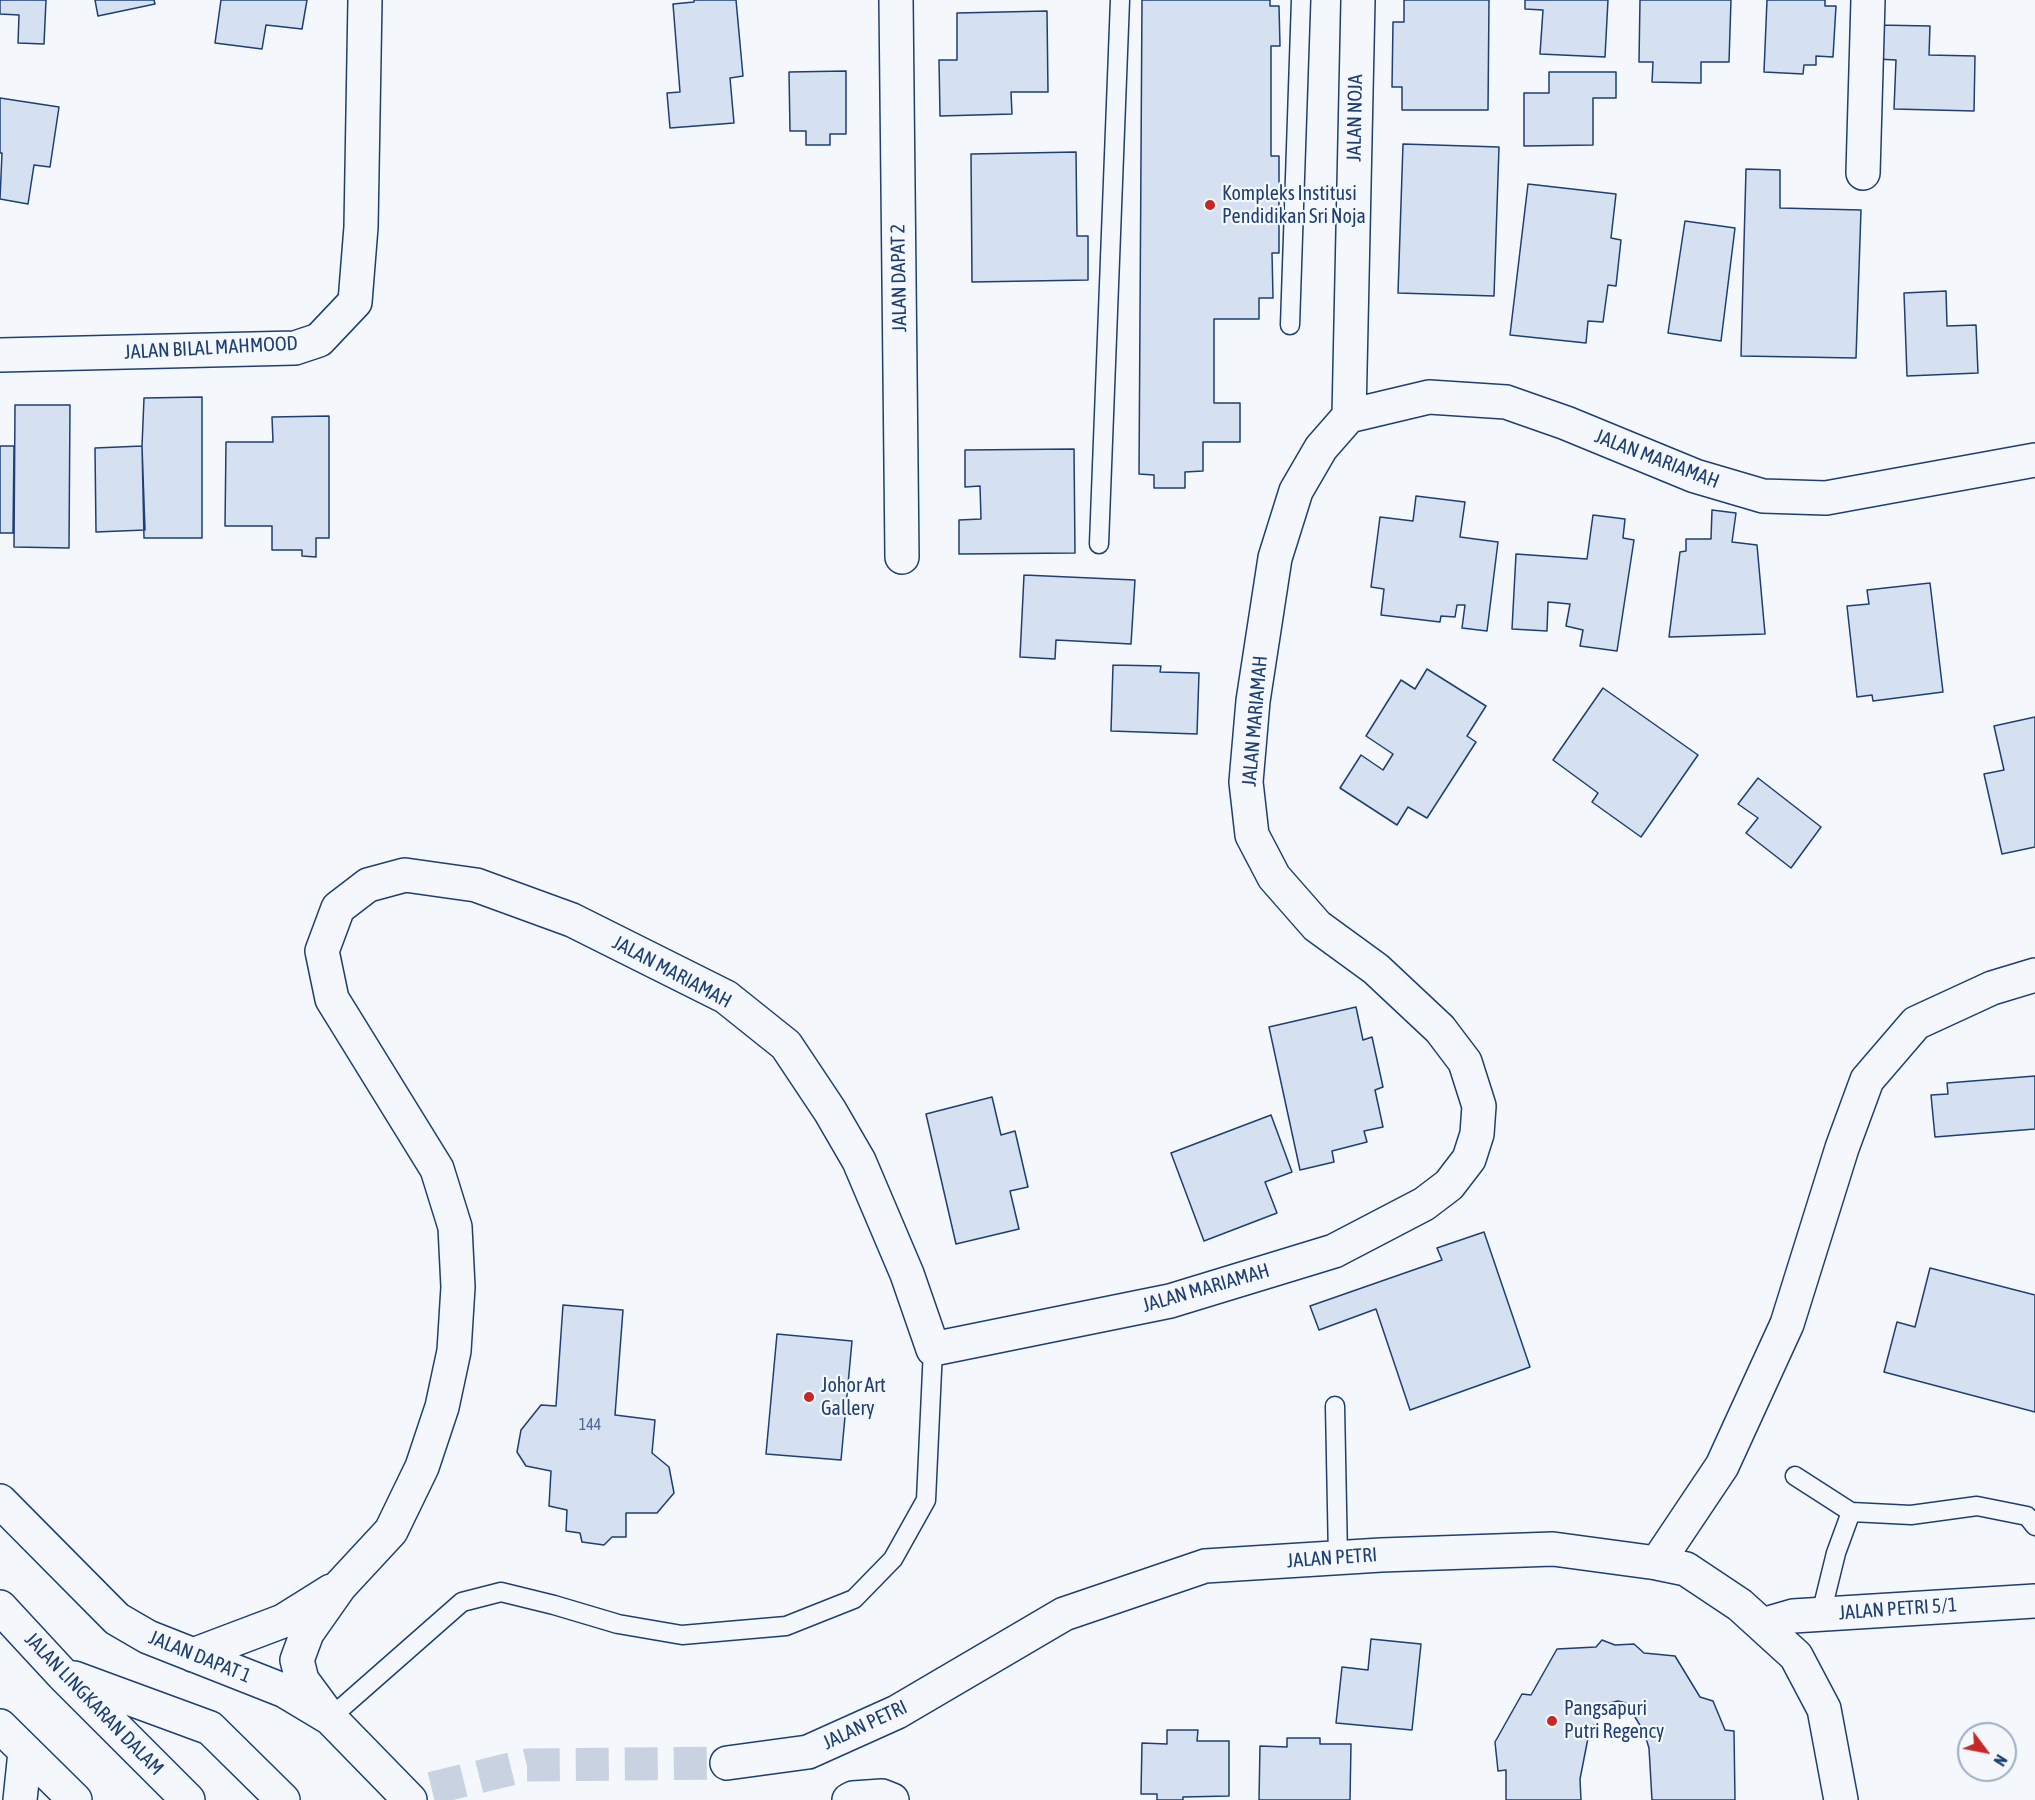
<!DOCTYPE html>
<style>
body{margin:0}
#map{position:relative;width:2035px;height:1800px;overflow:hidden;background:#f4f7fb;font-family:"Asap Condensed",sans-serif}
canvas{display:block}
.north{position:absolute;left:1957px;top:1722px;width:60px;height:60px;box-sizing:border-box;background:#f4f7fb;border:2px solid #9eadc5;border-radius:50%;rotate:122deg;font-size:16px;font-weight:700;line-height:24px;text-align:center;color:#1d3f73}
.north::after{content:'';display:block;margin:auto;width:21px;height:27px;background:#c62828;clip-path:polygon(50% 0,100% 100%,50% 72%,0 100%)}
</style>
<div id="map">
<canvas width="2035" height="1800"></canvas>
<div class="north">N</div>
</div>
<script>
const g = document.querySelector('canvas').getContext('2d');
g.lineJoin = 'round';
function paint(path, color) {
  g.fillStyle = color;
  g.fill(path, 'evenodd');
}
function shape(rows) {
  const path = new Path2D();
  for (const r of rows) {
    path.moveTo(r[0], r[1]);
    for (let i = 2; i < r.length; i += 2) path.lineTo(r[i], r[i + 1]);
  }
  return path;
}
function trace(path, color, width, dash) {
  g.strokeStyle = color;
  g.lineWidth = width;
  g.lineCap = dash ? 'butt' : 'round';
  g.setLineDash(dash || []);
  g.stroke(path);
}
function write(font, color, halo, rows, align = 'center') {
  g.font = font + ' "Asap Condensed",sans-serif';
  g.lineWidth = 4.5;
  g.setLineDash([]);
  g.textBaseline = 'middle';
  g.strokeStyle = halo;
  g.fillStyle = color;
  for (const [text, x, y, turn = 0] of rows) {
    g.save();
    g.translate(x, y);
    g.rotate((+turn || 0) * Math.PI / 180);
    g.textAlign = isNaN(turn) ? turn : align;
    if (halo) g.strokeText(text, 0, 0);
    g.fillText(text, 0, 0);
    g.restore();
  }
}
const building = shape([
 [0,0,46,0,44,44,18,43,19,15,0,14,0,0],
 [95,0,154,0,155,4,98,16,95,0],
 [221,0,307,0,302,29,266,25,262,49,215,43,221,0],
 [694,0,736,0,743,76,730,78,734,123,670,128,667,93,680,92,673,4,694,2,694,0],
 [1142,0,1270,0,1270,6,1279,6,1280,46,1271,46,1271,156,1279,156,1279,253,1272,253,1273,298,1259,298,1259,319,1214,319,1214,403,1240,403,1240,442,1203,442,1203,471,1185,472,1185,488,1154,488,1154,475,1139,474,1142,0],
 [1404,0,1489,0,1488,110,1402,110,1402,87,1392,87,1393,22,1404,22,1404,0],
 [1525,0,1608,0,1605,57,1540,54,1543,10,1525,9,1525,0],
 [1640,0,1731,0,1729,62,1701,62,1701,83,1652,82,1653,62,1639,62,1640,0],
 [1767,0,1825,0,1825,6,1836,6,1833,57,1816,56,1816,65,1804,65,1803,74,1764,72,1767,0],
 [1047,11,1048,92,1011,92,1012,114,940,116,939,60,957,60,957,13,1047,11],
 [1878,25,1930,26,1929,55,1975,56,1974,111,1894,109,1896,60,1877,59,1878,25],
 [846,71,846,134,830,134,830,145,806,145,806,131,790,131,789,72,846,71],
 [1549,72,1616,72,1616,98,1593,98,1593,145,1524,146,1524,93,1549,93,1549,72],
 [0,98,59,107,50,167,34,165,28,204,0,199,2,153,0,153,0,98],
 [1403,144,1499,147,1494,296,1398,293,1403,144],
 [1076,152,1077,236,1088,236,1088,280,972,282,971,154,1076,152],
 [1746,169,1780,170,1780,208,1861,210,1856,358,1741,356,1746,169],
 [1528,184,1616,194,1611,238,1621,240,1616,286,1608,285,1603,322,1588,321,1586,343,1510,335,1528,184],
 [1685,221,1735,228,1721,341,1668,333,1685,221],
 [1946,291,1947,326,1976,325,1978,373,1907,376,1904,293,1946,291],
 [202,397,202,538,144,538,142,446,144,398,202,397],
 [15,405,70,405,69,548,14,547,15,405],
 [329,416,329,538,316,538,316,557,302,556,302,550,272,550,272,526,225,526,226,442,273,442,272,417,329,416],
 [0,446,14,446,13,533,0,533,0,446],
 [142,446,145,530,96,532,95,448,142,446],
 [1074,449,1075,553,959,554,959,520,981,519,980,486,965,487,965,450,1074,449],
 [1416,496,1465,502,1460,537,1498,542,1487,631,1462,628,1465,605,1457,605,1455,617,1441,616,1440,622,1381,615,1384,589,1371,587,1380,517,1413,521,1416,496],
 [1712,510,1736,513,1732,542,1757,545,1765,634,1669,637,1680,552,1686,551,1686,539,1711,539,1712,510],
 [1593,515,1625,519,1623,538,1634,540,1617,651,1580,646,1583,630,1566,626,1570,604,1548,602,1547,631,1512,629,1516,554,1587,559,1593,515],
 [1024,575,1135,580,1131,644,1056,640,1055,659,1020,657,1024,575],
 [1930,583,1943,692,1873,701,1872,695,1857,697,1847,606,1869,604,1867,590,1930,583],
 [1113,665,1161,666,1160,672,1199,673,1197,734,1111,731,1113,665],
 [1427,669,1486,706,1467,736,1476,742,1427,818,1408,807,1397,825,1340,788,1361,755,1383,770,1393,754,1366,736,1401,680,1415,689,1427,669],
 [1603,688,1698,755,1641,837,1592,802,1598,793,1553,760,1603,688],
 [2035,717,2035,847,2002,854,1984,774,2004,770,1994,726,2035,717],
 [1758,778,1821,827,1791,868,1746,833,1758,818,1738,804,1758,778],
 [1356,1007,1363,1040,1372,1037,1383,1087,1375,1090,1383,1127,1364,1131,1367,1142,1332,1151,1334,1162,1300,1170,1269,1027,1356,1007],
 [2035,1076,2035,1129,1935,1137,1931,1095,1948,1094,1947,1083,2035,1076],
 [992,1097,1001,1135,1015,1131,1028,1187,1010,1191,1019,1229,956,1244,926,1114,992,1097],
 [1271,1115,1292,1172,1265,1182,1277,1213,1204,1241,1171,1153,1271,1115],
 [1484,1232,1530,1367,1410,1410,1376,1309,1319,1330,1310,1306,1442,1260,1437,1248,1484,1232],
 [1930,1268,2035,1295,2035,1412,1884,1372,1897,1322,1915,1327,1930,1268],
 [563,1305,623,1310,615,1415,655,1420,652,1453,669,1467,674,1493,657,1513,626,1513,626,1537,612,1537,604,1545,582,1542,580,1533,566,1531,567,1510,549,1506,551,1471,526,1466,517,1452,521,1430,541,1405,556,1406,563,1305],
 [777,1334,852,1341,841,1460,766,1454,777,1334],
 [1371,1639,1421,1644,1412,1730,1336,1723,1342,1667,1368,1670,1371,1639],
 [1602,1640,1615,1645,1634,1644,1644,1653,1675,1656,1700,1697,1713,1701,1725,1730,1734,1731,1735,1800,1652,1800,1649,1748,1644,1732,1632,1712,1626,1703,1618,1701,1609,1703,1589,1733,1580,1779,1581,1800,1506,1800,1506,1770,1498,1771,1495,1742,1522,1694,1531,1695,1557,1649,1596,1647,1602,1640],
 [1167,1730,1198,1730,1197,1741,1229,1741,1229,1796,1183,1797,1183,1800,1157,1800,1157,1794,1141,1794,1142,1743,1167,1744,1167,1730],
 [1287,1738,1320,1738,1320,1744,1351,1744,1350,1800,1259,1800,1260,1746,1287,1747,1287,1738]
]);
paint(building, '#d5e0f0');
trace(building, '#1d3f73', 1.5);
trace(shape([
 [384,1800,527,1765,727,1763]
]), '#c9d2e0', 33, [33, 16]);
const lane = shape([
 [1290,325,1301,0],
 [1099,544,1120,0],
 [1335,1406,1338,1558],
 [1795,1476,1851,1512,1911,1515,1977,1506,2027,1516,2035,1526],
 [1821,1614,1836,1553,1851,1512],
 [330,1718,462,1602,501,1592,554,1605,618,1624,682,1635,786,1626,854,1599,893,1559,926,1500,933,1349]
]);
const street = shape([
 [896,0,902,557],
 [1863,173,1868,0],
 [0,355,295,348,319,340,355,302,361,227,365,0],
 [1349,416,1358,0],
 [0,1501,117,1619,148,1637,285,1691,330,1718,410,1800],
 [1657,1563,1722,1466,1787,1324,1842,1148,1867,1080,1916,1023,1992,988,2035,975],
 [1762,1625,1793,1616,2035,1601],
 [193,1655,283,1621,331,1591],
 [330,1718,302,1680,297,1660,307,1633,340,1586,391,1531,422,1467,442,1407,454,1351,458,1287,455,1227,437,1169,332,999,322,951,338,908,368,885,405,875,476,885,572,920,726,997,786,1045,830,1111,859,1161,907,1274,933,1349,1170,1301,1334,1251,1424,1204,1449,1185,1469,1159,1477,1134,1479,1106,1465,1062,1440,1029,1376,969,1317,926,1274,877,1252,835,1246,782,1253,701,1275,558,1296,491,1321,448,1349,416,1429,397,1506,402,1566,423,1695,476,1763,496,1826,498,2035,460],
 [727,1763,808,1752,897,1712,1064,1614,1205,1566,1381,1555,1553,1549,1657,1563,1686,1569,1740,1605,1796,1656,1824,1709,1841,1800],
 [849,1800,853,1798,882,1796,892,1800]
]);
const highway = shape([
 [0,1607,63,1675,188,1800],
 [74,1678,210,1728,283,1800],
 [0,1726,75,1800],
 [20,1800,25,1752]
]);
trace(lane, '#1d3f73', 21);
trace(street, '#1d3f73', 36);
trace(highway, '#1d3f73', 36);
trace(lane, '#f4f7fb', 18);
trace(street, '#f4f7fb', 33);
trace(highway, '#f4f7fb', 33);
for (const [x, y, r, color] of [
 [1210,205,6,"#c62828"],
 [809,1397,6,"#c62828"],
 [1552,1721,6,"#c62828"]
]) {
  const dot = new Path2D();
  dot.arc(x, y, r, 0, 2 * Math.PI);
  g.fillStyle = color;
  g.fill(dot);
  trace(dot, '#f4f7fb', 2);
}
write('16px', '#4b6792', null, [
 ["144",590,1425]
]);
write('20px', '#1d3f73', '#f4f7fb', [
 ["JALAN NOJA",1355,118,-89],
 ["JALAN DAPAT 2",899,278,-91],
 ["JALAN BILAL MAHMOOD",211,348,-3],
 ["JALAN MARIAMAH",1657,459,21],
 ["JALAN MARIAMAH",1255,721,-85],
 ["JALAN MARIAMAH",672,972,28],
 ["JALAN MARIAMAH",1206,1288,-16],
 ["JALAN PETRI",1332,1558,-4],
 ["JALAN PETRI 5/1",1898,1609,-4],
 ["JALAN DAPAT 1",200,1657,22],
 ["JALAN LINGKARAN DALAM",94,1704,46],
 ["JALAN PETRI",865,1725,-25]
]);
write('20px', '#1d3f73', '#f4f7fb', [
 ["Kompleks Institusi",1222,194],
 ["Pendidikan Sri Noja",1222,217],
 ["Johor Art",821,1386],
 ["Gallery",821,1409],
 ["Pangsapuri",1564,1709],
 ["Putri Regency",1564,1732]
], 'left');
</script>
